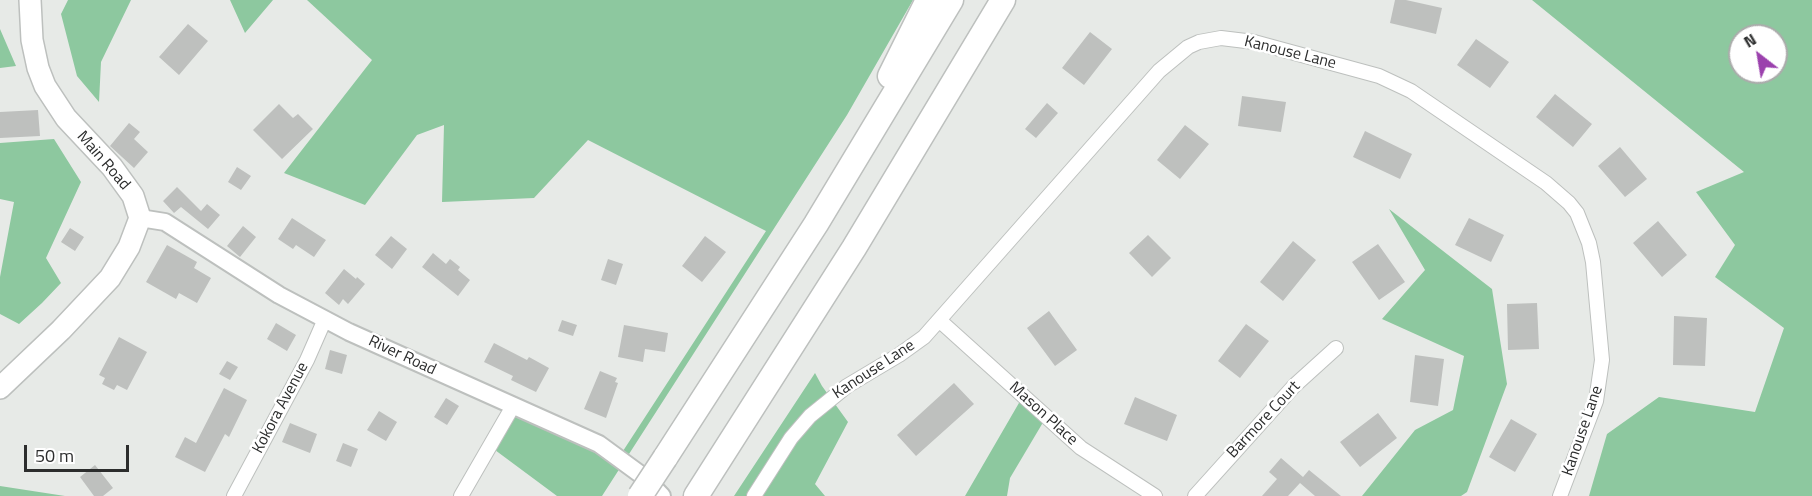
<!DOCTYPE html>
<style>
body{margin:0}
#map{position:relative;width:1812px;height:496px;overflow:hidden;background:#e7eae7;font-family:"Titillium Web",sans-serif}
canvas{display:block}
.north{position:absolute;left:1728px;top:24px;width:60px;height:60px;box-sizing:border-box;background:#fff;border:2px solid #ababab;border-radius:50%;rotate:329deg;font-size:16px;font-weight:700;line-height:24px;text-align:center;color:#2c2d2d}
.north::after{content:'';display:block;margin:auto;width:21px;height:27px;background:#9b41ad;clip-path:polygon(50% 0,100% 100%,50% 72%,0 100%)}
.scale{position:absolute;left:24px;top:445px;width:105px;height:27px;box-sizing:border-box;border:3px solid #2c2d2d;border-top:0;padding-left:8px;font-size:18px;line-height:21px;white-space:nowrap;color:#2c2d2d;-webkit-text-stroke:4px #fff;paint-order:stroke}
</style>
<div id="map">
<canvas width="1812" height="496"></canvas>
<div class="north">N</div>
<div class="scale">50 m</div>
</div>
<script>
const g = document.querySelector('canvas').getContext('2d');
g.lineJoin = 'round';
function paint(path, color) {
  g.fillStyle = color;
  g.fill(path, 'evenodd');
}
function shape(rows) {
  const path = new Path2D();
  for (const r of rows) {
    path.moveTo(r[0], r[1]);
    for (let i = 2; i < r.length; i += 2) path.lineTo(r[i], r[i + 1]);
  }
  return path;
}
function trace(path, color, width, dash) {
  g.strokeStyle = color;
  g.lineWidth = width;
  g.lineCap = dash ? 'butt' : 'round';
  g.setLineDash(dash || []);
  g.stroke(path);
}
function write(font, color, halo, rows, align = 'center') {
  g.font = font + ' "Titillium Web",sans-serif';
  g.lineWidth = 5;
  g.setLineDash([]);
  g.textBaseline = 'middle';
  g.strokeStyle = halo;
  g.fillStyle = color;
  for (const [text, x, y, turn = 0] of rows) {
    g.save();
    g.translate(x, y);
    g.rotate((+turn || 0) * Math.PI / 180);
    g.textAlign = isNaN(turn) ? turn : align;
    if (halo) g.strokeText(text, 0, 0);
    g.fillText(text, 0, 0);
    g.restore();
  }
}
paint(shape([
 [68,0,131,0,101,62,99,102,77,76,61,14],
 [230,0,273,0,245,33],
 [307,0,913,0,847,115,602,496,557,496,495,450,518,403,623,451,766,231,588,140,534,198,442,202,444,125,417,135,365,205,284,173,372,60],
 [1532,0,1812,0,1812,496,1589,496,1607,434,1659,397,1755,412,1784,328,1715,277,1735,245,1696,192,1744,172],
 [1740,36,1776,36,1776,72,1740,72],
 [0,29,16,66,0,68],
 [54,139,81,182,46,258,61,283,42,303,19,324,0,314,0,277,14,202,0,199,0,143],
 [1389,209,1492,289,1507,384,1467,492,1461,496,1362,496,1415,430,1453,410,1464,356,1382,319,1425,270],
 [815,373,822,386,848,422,815,484,825,496,734,496],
 [1023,396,1048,414,1010,478,1007,496,965,496],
 [0,486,65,496,0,496]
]), '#8dc89f');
paint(shape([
 [1395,0,1406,0,1442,8,1436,34,1390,23],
 [188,24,208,41,179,75,159,57],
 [1090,32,1112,49,1084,85,1062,68],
 [1476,39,1509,62,1490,88,1457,65],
 [1555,94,1592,124,1573,147,1536,117],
 [1242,96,1286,102,1281,132,1238,126],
 [1047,103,1058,113,1036,138,1025,129],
 [279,104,293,118,298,114,313,129,282,159,253,130],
 [38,110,40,136,0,138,0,112],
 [129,123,140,132,134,139,148,152,134,168,110,146],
 [1185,125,1209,144,1180,179,1157,160],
 [1365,131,1412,154,1400,179,1353,157],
 [1620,147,1647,179,1625,197,1598,166],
 [237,167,251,176,241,190,228,182],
 [177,187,201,211,207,204,220,215,208,229,181,207,174,213,163,201],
 [292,218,326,240,314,257,296,245,293,249,278,239],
 [1469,218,1504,235,1491,262,1455,245],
 [1658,221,1687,255,1662,277,1633,243],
 [243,226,256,237,240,257,227,246],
 [70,228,84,237,75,251,61,242],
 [1148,235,1171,258,1152,277,1129,253],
 [391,236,407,249,392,269,375,255],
 [705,236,726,252,702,282,682,266],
 [1293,241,1316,260,1283,301,1260,282],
 [1378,244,1405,282,1379,300,1352,262],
 [167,245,197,262,194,268,211,278,197,303,179,293,176,299,146,282],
 [433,253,446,264,450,259,460,267,458,270,470,280,458,296,422,267],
 [608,259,623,264,616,285,601,280],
 [344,269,356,279,357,277,365,284,348,304,343,299,339,305,325,293],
 [1537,303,1539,349,1508,350,1507,304],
 [1049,311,1077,350,1055,366,1027,328],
 [1674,316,1707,318,1705,366,1673,365],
 [562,320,577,325,573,336,558,331],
 [276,323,296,335,287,351,267,339],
 [1246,324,1269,341,1240,378,1218,361],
 [624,325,668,333,665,352,645,349,643,362,618,357],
 [119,337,147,352,127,390,117,385,114,390,102,384,105,378,99,375],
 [494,343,527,360,529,357,549,368,536,392,511,380,513,376,484,362],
 [330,350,347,355,342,374,325,369],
 [1415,355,1444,359,1438,406,1410,402],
 [227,361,238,367,230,380,219,374],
 [600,371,617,378,615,382,618,383,606,418,584,409],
 [954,383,974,404,916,456,897,435],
 [224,388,247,400,229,437,225,434,205,472,175,457,185,437,196,443],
 [1135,397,1177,415,1167,441,1124,424],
 [446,398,459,406,447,425,434,417],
 [379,411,397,422,386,441,367,430],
 [1378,413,1397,438,1360,467,1340,442],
 [1511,419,1537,434,1515,472,1489,457],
 [290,423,317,434,310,453,282,442],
 [343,443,358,449,351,467,336,461],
 [1281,458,1303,477,1309,470,1341,496,1315,496,1300,483,1288,496,1262,496,1277,479,1269,472],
 [95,465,113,488,103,496,94,496,80,477]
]), '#bec0be');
const minor = shape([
 [939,320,1081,448,1155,496],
 [234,496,307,360,325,319],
 [461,496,513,406],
 [754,496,791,438,810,416,847,386,899,355,924,337,1159,71,1188,47,1199,42,1221,38,1254,42,1379,76,1411,91,1546,183,1569,203,1577,213,1589,243,1593,262,1602,360,1596,401,1560,496],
 [1195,496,1294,386,1336,348]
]);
const tertiary = shape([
 [140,218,165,222,279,295,349,332,599,444,644,477,662,496]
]);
const primary = shape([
 [0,388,61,330,110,278,129,247,140,218,133,196,112,167,66,118,45,86,38,68,32,40,30,0]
]);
const motorway = shape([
 [890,76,928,0],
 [665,458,816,224,951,0],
 [696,496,854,248,1003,0]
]);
trace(minor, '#bdc0be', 16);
trace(tertiary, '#bdc0be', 20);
trace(primary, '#bdc0be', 24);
trace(motorway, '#bdc0be', 27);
trace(minor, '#fff', 14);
trace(tertiary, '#fff', 16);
trace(primary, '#fff', 21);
trace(motorway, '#fff', 24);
const motorwayBridge = shape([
 [640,496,665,458]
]);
trace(motorwayBridge, '#bdc0be', 27, []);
trace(motorwayBridge, '#fff', 24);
write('16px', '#2c2d2d', '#fff', [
 ["Kanouse Lane",1290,53,14],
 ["Main Road",103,161,49],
 ["River Road",402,356,25],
 ["Kanouse Lane",874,370,-33],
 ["Kokora Avenue",281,408,-62],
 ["Mason Place",1043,414,42],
 ["Barmore Court",1264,420,-47],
 ["Kanouse Lane",1583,431,-71]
]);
</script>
